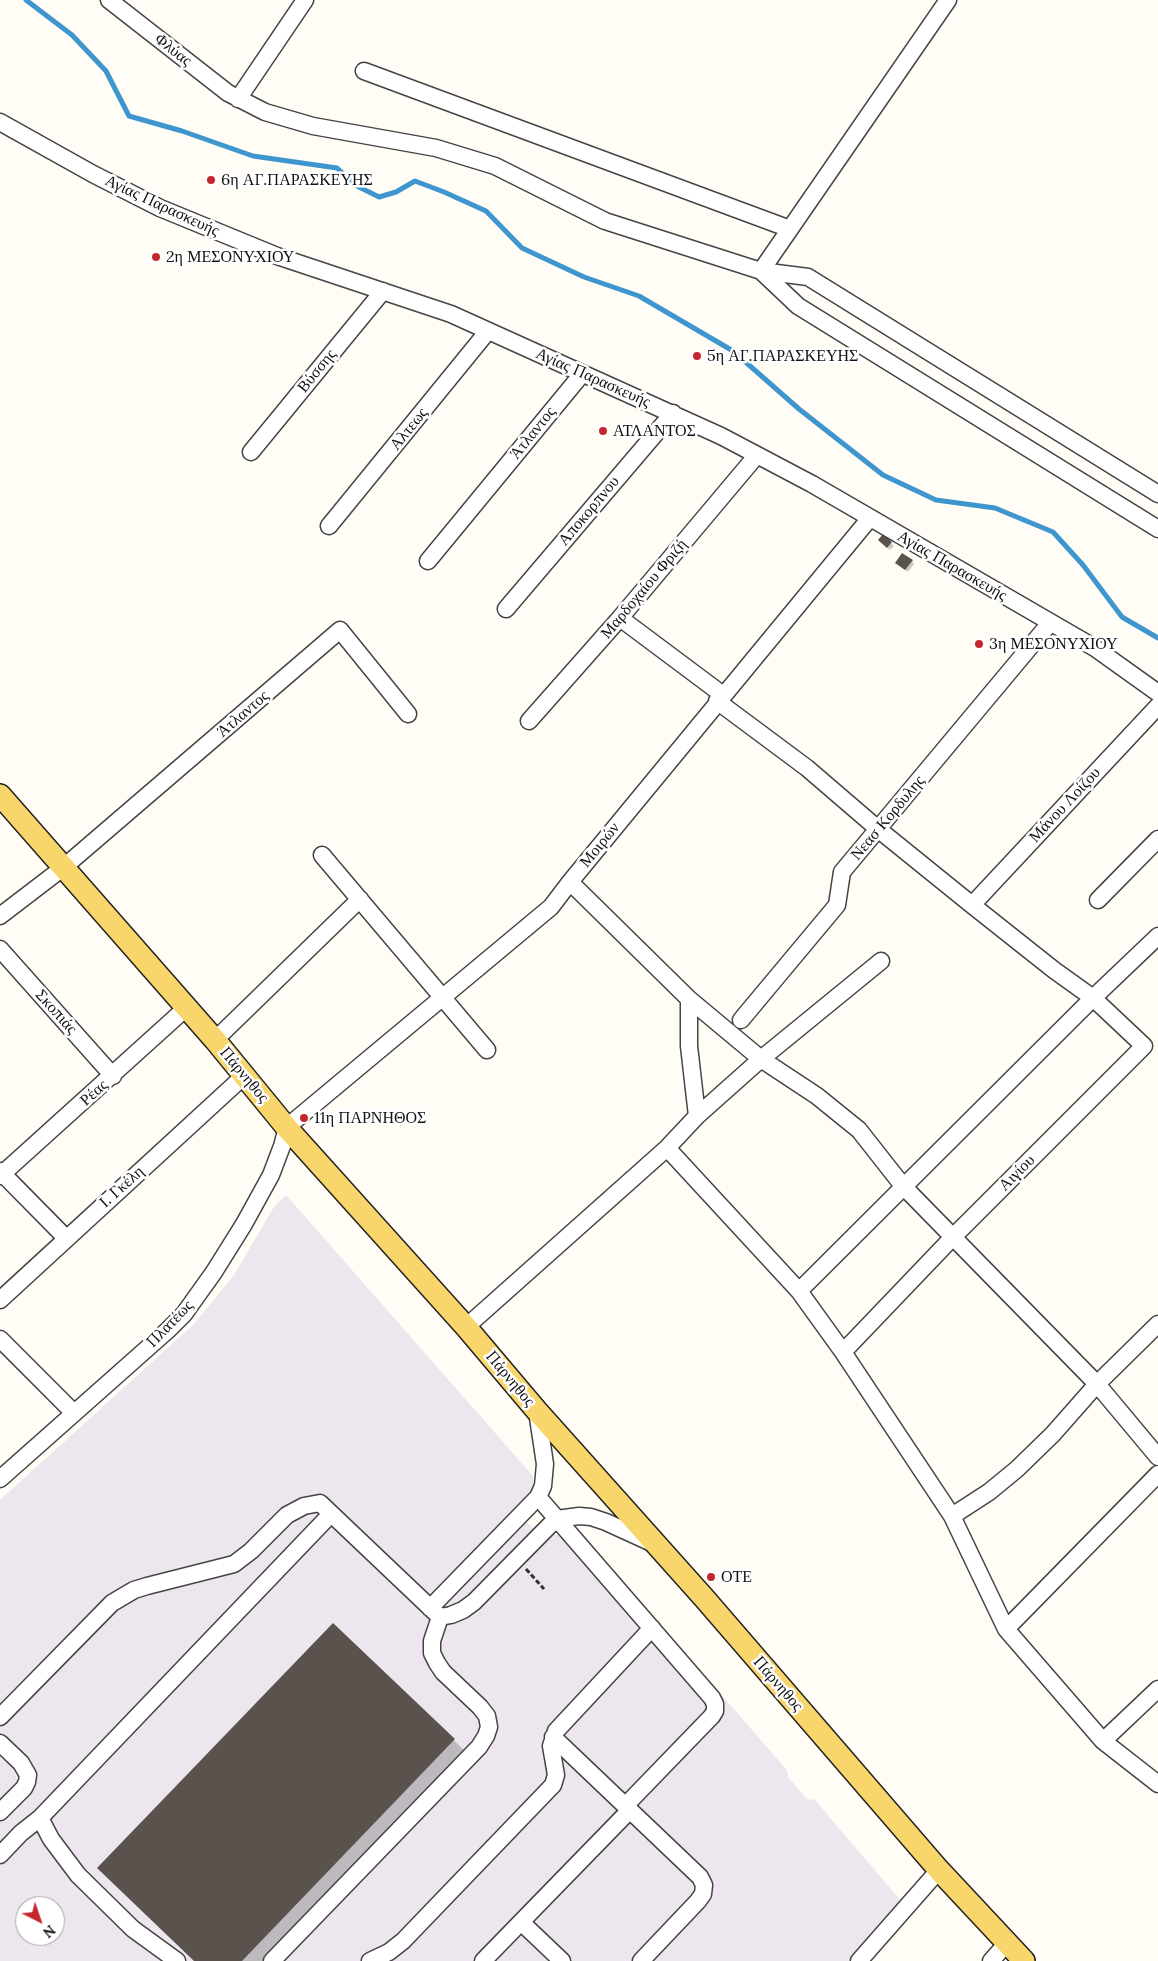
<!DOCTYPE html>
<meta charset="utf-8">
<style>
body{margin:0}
#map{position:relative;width:1158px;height:1961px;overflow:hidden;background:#fffdf5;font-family:Lora,serif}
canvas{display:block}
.north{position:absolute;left:15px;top:1896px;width:50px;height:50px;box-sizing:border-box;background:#fff;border:1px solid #a0a0a0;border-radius:50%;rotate:139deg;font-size:14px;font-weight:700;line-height:20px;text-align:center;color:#111}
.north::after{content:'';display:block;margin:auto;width:18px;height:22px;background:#c4262e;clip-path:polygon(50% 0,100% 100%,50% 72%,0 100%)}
</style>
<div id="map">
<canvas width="1158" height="1961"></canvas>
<div class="north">N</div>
</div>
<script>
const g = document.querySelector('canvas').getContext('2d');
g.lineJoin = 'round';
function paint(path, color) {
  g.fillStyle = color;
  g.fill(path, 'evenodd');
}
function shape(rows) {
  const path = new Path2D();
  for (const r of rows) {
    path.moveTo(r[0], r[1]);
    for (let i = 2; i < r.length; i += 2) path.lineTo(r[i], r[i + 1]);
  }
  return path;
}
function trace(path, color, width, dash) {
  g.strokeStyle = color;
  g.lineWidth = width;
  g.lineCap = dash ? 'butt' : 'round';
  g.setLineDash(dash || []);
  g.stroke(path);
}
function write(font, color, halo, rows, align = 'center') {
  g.font = font + ' Lora,serif';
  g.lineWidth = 5;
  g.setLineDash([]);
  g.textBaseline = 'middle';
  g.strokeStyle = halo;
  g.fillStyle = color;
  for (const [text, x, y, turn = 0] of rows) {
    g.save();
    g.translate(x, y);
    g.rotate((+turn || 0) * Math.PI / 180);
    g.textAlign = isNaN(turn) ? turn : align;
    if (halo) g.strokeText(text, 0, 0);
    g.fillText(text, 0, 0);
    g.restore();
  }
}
paint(shape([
 [286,1195,533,1476,534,1487,513,1509,547,1541,553,1534,564,1537,575,1527,787,1770,788,1777,808,1800,814,1799,908,1909,858,1961,0,1961,0,1500,195,1323,234,1275,274,1207],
 [25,1906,55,1906,55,1936,25,1936]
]), '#eee6ef');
paint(shape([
 [883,536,894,546,890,550,879,540],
 [912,561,914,564,908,572,899,565],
 [334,1625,466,1752,265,1961,195,1961]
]), '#0003');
trace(shape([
 [26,0,72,35,106,71,129,116,182,131,253,156,337,168,357,186,379,197,396,192,415,181,444,192,486,211,522,248,584,277,639,296,733,351,799,409,883,475,936,500,995,508,1053,532,1083,565,1122,617,1158,638]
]), '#3f96cf', 5);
paint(shape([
 [883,534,892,542,887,548,878,540],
 [902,553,913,560,905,570,895,563],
 [333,1623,455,1739,242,1961,194,1961,97,1868]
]), '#5a524d');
const minor = shape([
 [109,0,228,93,265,112,313,126,436,148,495,166,605,221,761,271,808,277,1158,494],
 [364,71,790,229],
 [238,99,305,0],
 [0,122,93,174,160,208,277,256,451,314,721,436,812,484,1095,648,1158,693],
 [761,271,798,306,1158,529],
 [761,271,948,0],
 [251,452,383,291],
 [329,526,488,331],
 [428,561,582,374],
 [506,609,673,413],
 [620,618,723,695],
 [717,701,807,768,878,829,972,905,1054,970,1093,998,1144,1046,953,1237,843,1352],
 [529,721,620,618,757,455],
 [322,855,487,1050],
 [570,882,689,999,689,1046,697,1116],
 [1098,900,1158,839],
 [972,905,1158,706],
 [0,916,64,867,340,630,408,714],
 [0,949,113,1076],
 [689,999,761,1059,817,1096,859,1130,903,1186,1097,1384,1158,1457],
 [741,1020,837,905,842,872,1050,623],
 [215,1040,360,899],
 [667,1148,799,1291,843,1352,952,1516,1006,1629,1103,1741,1158,1784],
 [0,1171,66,1238],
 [0,1176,186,1008],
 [799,1291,1093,998,1158,936],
 [0,1300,245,1075],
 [466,1327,667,1148,697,1116,761,1059,881,961],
 [0,1339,74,1413],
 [0,1479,168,1330,184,1314,214,1272,244,1224,271,1175,282,1146,287,1128,293,1122,551,907,570,882,870,518],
 [538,1497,712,1698,715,1704,715,1711,712,1716,625,1806],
 [952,1516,989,1492,1017,1469,1053,1434,1097,1384,1158,1324],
 [430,1608,538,1497,543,1486,545,1464,537,1411],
 [440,1617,451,1615,463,1610,474,1602,549,1526,557,1519,579,1516,591,1517,606,1522,652,1543],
 [1006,1629,1158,1474],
 [0,1717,112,1603,134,1590,147,1586,234,1564,251,1551,287,1515,304,1506,320,1503,440,1617],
 [553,1737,700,1877,704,1885,703,1894,698,1901,641,1961],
 [1103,1741,1158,1689],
 [0,1743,21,1763,28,1775,27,1782,24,1788,0,1812],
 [40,1818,51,1839,78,1875,133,1929,177,1961],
 [0,1855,21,1833,40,1818,331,1514],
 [521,1922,562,1961],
 [272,1961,479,1747,486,1736,489,1727,487,1716,480,1707,443,1672,437,1663,432,1653,432,1641,440,1617],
 [370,1961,389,1952,403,1941,553,1785,556,1775,551,1746,556,1731,652,1628],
 [483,1961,630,1810],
 [859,1961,939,1870],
 [991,1961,1007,1943]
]);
const major = shape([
 [0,795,215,1040,287,1128,466,1327,537,1411,705,1599,939,1870,1024,1961]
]);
trace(minor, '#444', 19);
trace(major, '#222', 24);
trace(shape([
 [526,1569,544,1589]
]), '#333', 3, [5, 2.5]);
trace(minor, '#fff', 16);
trace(major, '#f9d66b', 21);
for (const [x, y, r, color] of [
 [211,180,5,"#c4262e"],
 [156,257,5,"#c4262e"],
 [697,356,5,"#c4262e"],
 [603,431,5,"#c4262e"],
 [979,644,5,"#c4262e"],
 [304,1118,5,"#c4262e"],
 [711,1577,5,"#c4262e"]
]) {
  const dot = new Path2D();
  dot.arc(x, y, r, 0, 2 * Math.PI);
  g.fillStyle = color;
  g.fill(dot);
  trace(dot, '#fff', 2);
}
write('16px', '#111', '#fff', [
 ["Φλύας",173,50,38],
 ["Αγίας Παρασκευής",162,206,25],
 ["Βύσσης",317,371,-51],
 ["Αγίας Παρασκευής",593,378,24],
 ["Αλτεως",409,429,-51],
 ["Άτλαντος",533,433,-51],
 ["Αποκορπνου",589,511,-50],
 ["Αγίας Παρασκευής",952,566,30],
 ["Μαρδοχαίου Φριζή",644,589,-50],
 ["Άτλαντος",243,714,-41],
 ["Μάνου Λοίζου",1065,805,-47],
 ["Νεασ Κορδυλης",888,818,-50],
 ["Μοιρών",600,845,-51],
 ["Σκοπιάς",56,1012,48],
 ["Πάρνηθος",244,1075,50],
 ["Ρέας",94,1093,-42],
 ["Αιγίου",1017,1173,-45],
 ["Ι. Γκέλη",122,1187,-42],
 ["Πλατέως",170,1324,-46],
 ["Πάρνηθος",510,1379,50],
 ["Πάρνηθος",778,1684,49]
]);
write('16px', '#111', '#fff', [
 ["6η ΑΓ.ΠΑΡΑΣΚΕΥΗΣ",221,180],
 ["2η ΜΕΣΟΝΥΧΙΟΥ",166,257],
 ["5η ΑΓ.ΠΑΡΑΣΚΕΥΗΣ",707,356],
 ["ΑΤΛΑΝΤΟΣ",613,431],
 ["3η ΜΕΣΟΝΥΧΙΟΥ",989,644],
 ["11η ΠΑΡΝΗΘΟΣ",314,1118],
 ["ΟΤΕ",721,1577]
], 'left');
</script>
